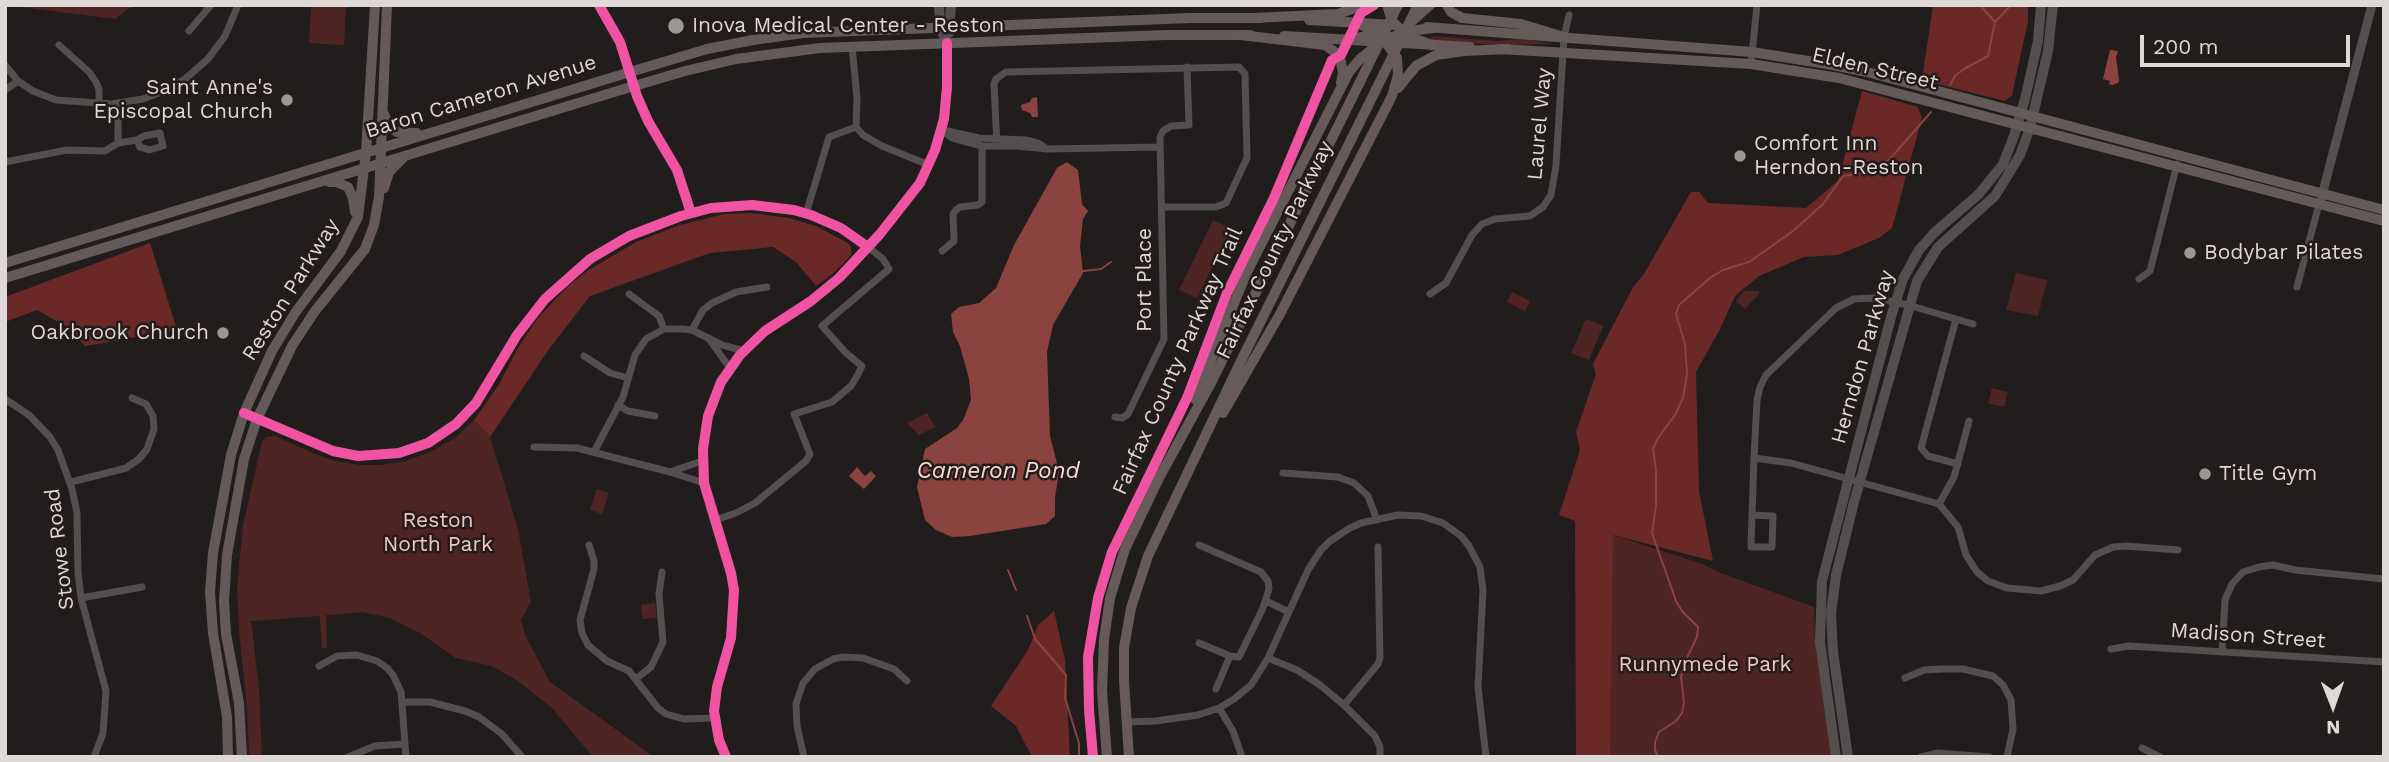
<!DOCTYPE html>
<style>
body{margin:0}
#map{position:relative;width:2389px;height:762px;overflow:hidden;background:#221d1d;font-family:"Work Sans",sans-serif}
canvas{display:block}
.frame{position:absolute;inset:0;border:7px solid #ded8d7;pointer-events:none}
.north{position:absolute;left:2298px;top:671px;width:70px;height:70px;-webkit-text-stroke:5px #241c1b;paint-order:stroke;rotate:179deg;font-size:19px;font-weight:700;line-height:28px;text-align:center;color:#ded8d7}
.north::after{content:'';display:block;margin:auto;width:24px;height:32px;background:#ded8d7;clip-path:polygon(50% 0,100% 100%,50% 72%,0 100%)}
.scale{position:absolute;left:2140px;top:35px;width:210px;height:32px;box-sizing:border-box;border:4px solid #ded8d7;border-top:0;padding-left:9px;font-size:21px;line-height:24px;white-space:nowrap;color:#ded8d7;-webkit-text-stroke:5px #241c1b;paint-order:stroke}
</style>
<div id="map">
<canvas width="2389" height="762"></canvas>
<div class="frame"></div>
<div class="north">N</div>
<div class="scale">200 m</div>
</div>
<script>
const g = document.querySelector('canvas').getContext('2d');
g.lineJoin = 'round';
function paint(path, color) {
  g.fillStyle = color;
  g.fill(path, 'evenodd');
}
function shape(rows) {
  const path = new Path2D();
  for (const r of rows) {
    path.moveTo(r[0], r[1]);
    for (let i = 2; i < r.length; i += 2) path.lineTo(r[i], r[i + 1]);
  }
  return path;
}
function trace(path, color, width, dash) {
  g.strokeStyle = color;
  g.lineWidth = width;
  g.lineCap = dash ? 'butt' : 'round';
  g.setLineDash(dash || []);
  g.stroke(path);
}
function write(font, color, halo, rows, align = 'center') {
  g.font = font + ' "Work Sans",sans-serif';
  g.lineWidth = 5;
  g.setLineDash([]);
  g.textBaseline = 'middle';
  g.strokeStyle = halo;
  g.fillStyle = color;
  for (const [text, x, y, turn = 0] of rows) {
    g.save();
    g.translate(x, y);
    g.rotate((+turn || 0) * Math.PI / 180);
    g.textAlign = isNaN(turn) ? turn : align;
    if (halo) g.strokeText(text, 0, 0);
    g.fillText(text, 0, 0);
    g.restore();
  }
}
paint(shape([
 [5,5,134,5,115,19],
 [311,5,346,6,344,45,309,43],
 [1433,36,1497,41,1523,39,1554,44,1497,45,1432,41,1430,39],
 [1213,220,1231,229,1197,298,1179,290],
 [2016,273,2047,280,2038,316,2006,310],
 [1744,291,1758,291,1760,293,1745,309,1736,301],
 [1512,292,1530,301,1525,311,1507,302],
 [1586,319,1603,326,1589,360,1571,353],
 [1992,388,2008,392,2004,407,1988,403],
 [927,413,935,427,919,435,907,423],
 [474,420,490,437,518,529,531,602,521,620,525,635,550,682,654,757,593,757,553,709,518,681,492,666,456,658,420,633,390,618,363,612,326,615,327,648,322,648,320,616,251,621,259,688,262,757,249,757,247,706,239,631,237,587,243,525,262,442,266,437,275,436,315,454,335,461,360,465,381,465,406,461,430,452,455,438],
 [597,489,609,493,602,514,590,510],
 [1613,535,1702,564,1718,572,1814,607,1815,639,1831,757,1586,757],
 [655,603,657,618,643,619,641,605]
]), '#4f2523');
paint(shape([
 [1933,5,2028,5,2028,21,2012,95,2005,101,1922,80],
 [1862,91,1918,107,1922,118,1892,228,1879,238,1838,255,1804,257,1759,276,1735,296,1720,329,1696,372,1699,491,1713,561,1613,535,1610,757,1576,757,1575,521,1559,515,1580,450,1576,432,1596,374,1593,364,1633,287,1644,274,1691,192,1699,192,1708,203,1806,208,1838,181],
 [751,213,789,218,816,226,848,243,851,247,851,255,835,272,816,286,796,262,773,247,710,253,590,296,549,349,490,437,474,420,498,386,518,348,537,319,567,287,587,271,636,242,680,225,724,214],
 [150,243,177,330,85,346,67,327,37,310,5,322,5,297],
 [1054,611,1065,660,1070,757,1032,757,1016,726,991,706,1028,650,1038,625]
]), '#6a2827');
paint(shape([
 [2110,50,2118,51,2116,57,2119,80,2118,83,2112,85,2109,84,2110,81,2103,79],
 [1037,97,1038,117,1032,117,1030,113,1022,110,1021,105,1030,102,1032,98],
 [1067,162,1078,170,1082,204,1088,211,1083,219,1080,246,1083,273,1053,325,1047,352,1050,436,1059,471,1055,498,1055,516,1046,524,970,536,952,537,936,530,925,520,917,487,925,449,957,428,963,420,971,400,969,379,960,346,953,332,951,314,959,307,979,303,996,288,1014,245,1057,168],
 [857,467,865,476,871,471,876,476,864,489,849,476]
]), '#8b4340');
trace(shape([
 [1995,22,2011,5],
 [1950,85,1955,76,1964,69,1988,56,1995,22,1980,5],
 [1083,271,1101,269,1111,262],
 [1008,570,1016,590],
 [1027,616,1035,639,1066,675,1065,698,1079,743,1079,757],
 [1658,757,1655,750,1655,742,1659,732,1676,721,1682,713,1684,702,1681,677,1685,662,1697,637,1698,627,1682,611,1676,601,1652,533,1656,506,1656,470,1653,449,1658,438,1675,415,1683,398,1687,374,1685,344,1676,314,1679,305,1710,278,1723,270,1749,262,1793,231,1823,204,1843,176,1864,173,1889,160,1931,112]
]), '#8b4340', 2);
trace(shape([
 [189,31,211,5],
 [59,45,89,72,96,82,99,89,99,104],
 [852,46,857,98,856,127],
 [1751,64,1757,5],
 [5,65,18,81,33,91,56,100,111,104,143,99,171,88,185,79,208,59,225,36,238,5],
 [5,90,18,81],
 [941,130,952,138,982,146,1017,146,1047,149,1160,147],
 [943,130,979,138,1026,140,1038,143,1047,149],
 [118,143,137,140,140,147,149,150,163,146,160,133,144,136,137,140],
 [997,146,994,84,996,79,1006,72,1239,67,1245,74,1247,158,1226,203,1216,207,1162,207],
 [5,162,67,150,105,151,118,143,118,103],
 [806,214,829,137,856,127,863,135,882,146,929,165],
 [942,251,954,241,953,214,956,210,960,207,978,205,982,202,982,146],
 [2139,279,2150,271,2177,164],
 [2297,287,2319,204],
 [629,294,659,316,664,329],
 [1430,294,1446,283,1472,235,1482,224,1495,219,1530,216,1543,207,1551,195,1556,165,1564,37,1569,15],
 [1956,319,1921,448,1928,456,1958,464],
 [692,330,703,310,712,303,736,292,767,287],
 [709,339,730,368],
 [584,356,610,373,628,378],
 [5,399,29,415,50,437,58,450,72,489,77,513,78,573,81,598,106,691,103,733,94,757],
 [618,405,628,411,655,416],
 [1115,417,1122,418,1128,414,1164,339,1160,137,1163,131,1171,126,1189,125,1187,67],
 [534,447,577,448,670,472,704,483],
 [594,452,623,397,635,355,646,339,664,329,683,329,692,330,722,345,744,351],
 [1754,458,1791,463,1939,504,1958,527,1966,555,1977,572,1988,581,2007,588,2041,591,2060,586,2073,580,2095,555,2113,547,2126,546,2178,550],
 [670,472,702,461],
 [1283,473,1338,477,1354,483,1368,496,1377,520],
 [71,482,126,468,139,459,147,449,154,429,153,416,146,404,132,398],
 [1939,504,1954,477,1969,421],
 [1752,515,1773,516,1772,547,1751,547,1752,515,1754,458,1757,400,1760,387,1766,375,1836,308,1854,299,1874,298,1908,305,1973,324],
 [715,520,736,513,755,503,806,461,810,454,794,414,832,402,851,386,857,376,862,366,846,353,822,326,889,269,883,259,868,247],
 [589,545,594,561,594,569,580,620,582,633,588,645,607,661,629,671,658,708,666,714,684,719,715,718],
 [81,598,142,587],
 [1266,601,1289,612],
 [1199,643,1230,656,1239,657,1263,608,1269,589,1268,581,1261,572,1199,545],
 [2111,649,2129,646,2384,662],
 [2222,652,2225,600,2232,584,2243,572,2259,567,2273,565,2295,570,2384,579],
 [1268,658,1297,670,1320,685,1344,705,1375,736,1380,747,1380,757],
 [319,666,337,656,357,655,377,661,387,668,393,675,401,692,406,757],
 [637,678,651,667,663,642,659,594,662,572],
 [1905,678,1924,670,1942,669,1963,669,1993,676,2003,685,2011,700,2013,729,2007,757],
 [1216,689,1230,656],
 [403,702,430,702,465,711,479,717,502,734,522,757],
 [1344,705,1378,664,1380,658,1378,547],
 [1219,708,1233,731,1242,757],
 [1126,722,1156,721,1198,715,1219,708,1234,699,1251,685,1268,658,1308,570,1321,550,1330,541,1350,528,1361,523,1398,515,1421,516,1443,523,1461,536,1469,546,1480,567,1483,590,1478,687,1486,757],
 [2142,748,2160,757],
 [348,757,375,746,404,744],
 [804,757,797,726,796,704,803,683,815,669,833,659,843,657,863,658,894,669,907,681],
 [1921,757,1938,753,1989,757]
]), '#534f4f', 7);
trace(shape([
 [599,5,620,42,637,96,648,121,677,170,691,213],
 [2321,199,2372,5],
 [244,413,333,451,358,456,399,453,428,443,456,424,476,403,517,335,545,299,590,259,629,236,681,216,711,208,752,205,794,210,811,215,841,228,868,247],
 [726,757,719,740,714,711,717,687,731,638,734,590,731,573,704,483,703,449,708,416,721,382,740,355,765,331,811,301,839,278,880,234,920,183,935,150,944,119,947,87,947,43]
]), '#534f4f', 9);
trace(shape([
 [939,5,940,27,947,43],
 [949,33,951,5],
 [1836,757,1820,642,1822,581,1891,317,1903,279,1919,250,1935,232,1979,194,2003,164,2014,136,2025,99,2038,41,2041,5],
 [1848,757,1833,652,1831,613,1836,575,1854,502,1917,281,1938,247,1995,196,2020,155,2030,128,2048,51,2053,5]
]), '#534f4f', 10);
trace(shape([
 [1309,20,1394,25],
 [1427,27,1752,52,1833,65,1867,72,2384,210],
 [1284,36,1470,47],
 [1500,49,1751,64,1839,78,2384,221],
 [384,114,389,126,397,132,417,133],
 [329,182,336,182,348,187,353,198,355,212],
 [384,188,389,172,403,158],
 [5,263,630,72,707,49,753,40,803,33,1191,18,1261,18],
 [5,278,624,89,685,71,736,59,820,48,1166,35,1250,35],
 [228,757,227,717,213,633,210,592,213,553,231,455,244,413,272,351,295,313,341,251,358,217,366,152,375,5],
 [242,757,239,703,226,634,224,601,227,555,244,459,257,419,292,346,315,311,365,249,374,225,379,197,387,5]
]), '#655a5a', 10);
trace(shape([
 [1387,5,1392,21,1399,28,1413,38,1432,45],
 [1447,5,1451,12,1462,18,1521,24,1564,37],
 [1252,18,1338,14,1363,5],
 [1412,21,1430,5],
 [1241,35,1325,45,1335,52,1341,62,1343,73,1341,83],
 [1350,39,1381,34],
 [1398,88,1416,66,1436,55,1464,51,1508,49],
 [1195,399,1246,274,1349,72,1360,59,1384,40,1409,31,1434,28],
 [1223,413,1280,314,1392,96,1398,75,1397,58,1382,37,1357,22],
 [1107,757,1102,691,1104,640,1110,598,1125,549,1159,478,1212,381,1398,5],
 [1129,757,1124,680,1124,648,1131,608,1148,556,1240,363,1418,5]
]), '#675a5a', 10);
trace(shape([
 [599,5,620,42,637,96,648,121,677,170,691,213],
 [244,413,333,451,358,456,399,453,428,443,456,424,476,403,517,335,545,299,590,259,629,236,681,216,711,208,752,205,794,210,811,215,841,228,868,247],
 [726,757,719,740,714,711,717,687,731,638,734,590,731,573,704,483,703,449,708,416,721,382,740,355,765,331,811,301,839,278,880,234,920,183,935,150,944,119,947,87,947,43],
 [1093,757,1089,710,1088,657,1098,598,1112,552,1187,398,1227,293,1274,198,1332,60,1341,55,1361,13,1374,5]
]), '#f153a3', 10);
for (const [x, y, r, color] of [
 [676,26,9,"#9c9796"],
 [287,100,7,"#9c9796"],
 [1740,156,7,"#9c9796"],
 [2190,253,7,"#9c9796"],
 [223,333,7,"#9c9796"],
 [2205,474,7,"#9c9796"]
]) {
  const dot = new Path2D();
  dot.arc(x, y, r, 0, 2 * Math.PI);
  g.fillStyle = color;
  g.fill(dot);
  trace(dot, '#241c1b', 2.5);
}
write('21px', '#ded8d7', '#241c1b', [
 ["Inova Medical Center - Reston",692,26],
 ["Saint Anne's",273,88,"right"],
 ["Episcopal Church",273,112,"right"],
 ["Comfort Inn",1754,144],
 ["Herndon-Reston",1754,168],
 ["Bodybar Pilates",2204,253],
 ["Oakbrook Church",209,333,"right"],
 ["Title Gym",2219,474]
], 'left');
write('21px', '#ded8d7', '#241c1b', [
 ["Elden Street",1875,69,13],
 ["Baron Cameron Avenue",481,97,-17],
 ["Laurel Way",1540,124,-85],
 ["Fairfax County Parkway",1275,250,-64],
 ["Port Place",1145,280,-90],
 ["Reston Parkway",291,290,-58],
 ["Herndon Parkway",1863,357,-74],
 ["Fairfax County Parkway Trail",1178,361,-66],
 ["Stowe Road",60,549,-97],
 ["Madison Street",2248,636,4]
]);
write('21px', '#f4c5c1', '#241c1b', [
 ["Reston",438,521],
 ["North Park",438,545],
 ["Runnymede Park",1705,665]
]);
write('italic 23px', '#f4dbd9', '#241c1b', [
 ["Cameron Pond",998,471]
]);
</script>
